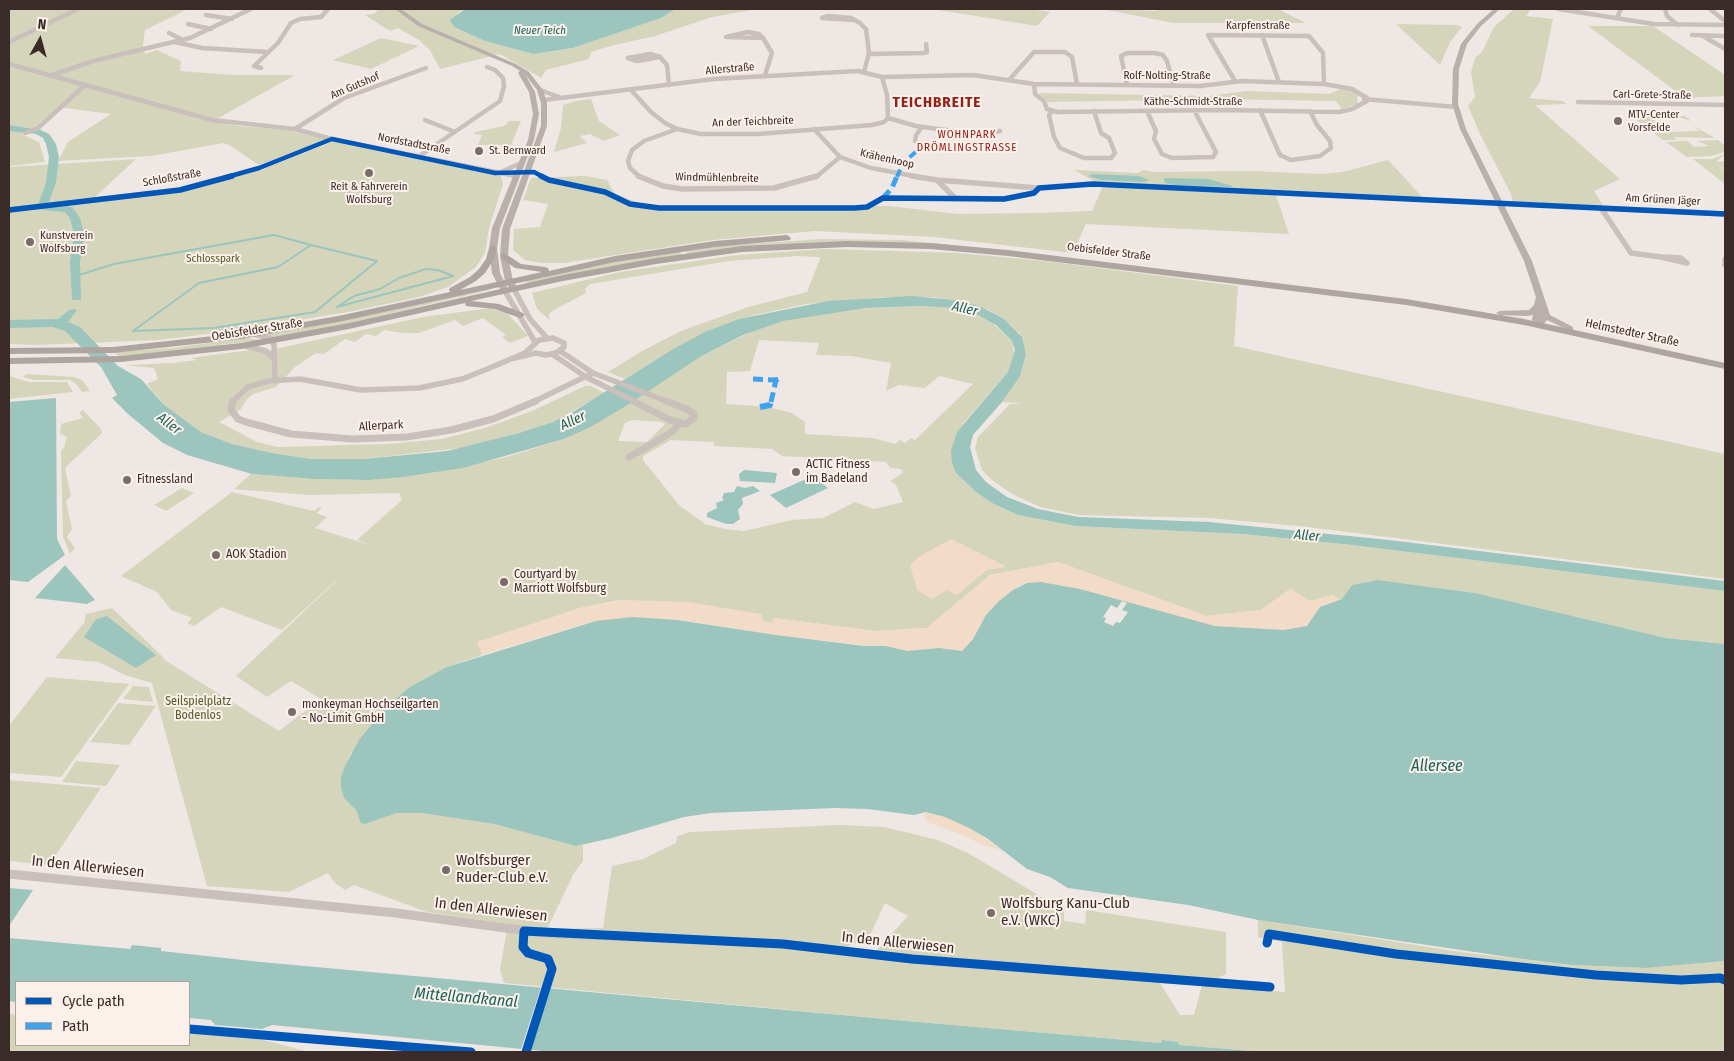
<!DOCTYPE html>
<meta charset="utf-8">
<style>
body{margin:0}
#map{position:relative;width:1734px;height:1061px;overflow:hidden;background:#efe7e3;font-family:"Fira Sans Condensed",sans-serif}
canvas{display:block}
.frame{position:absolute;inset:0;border:10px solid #3b2b28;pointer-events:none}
.legend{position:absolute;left:15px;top:981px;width:175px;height:65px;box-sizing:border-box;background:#fcf1ea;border:1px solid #afa29c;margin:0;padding:6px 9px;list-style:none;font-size:15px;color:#3b2b28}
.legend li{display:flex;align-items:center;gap:10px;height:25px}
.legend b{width:25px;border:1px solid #afa29c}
.north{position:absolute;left:15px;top:15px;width:50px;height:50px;-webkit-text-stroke:4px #fcf1ea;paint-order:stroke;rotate:7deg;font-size:14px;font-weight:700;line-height:20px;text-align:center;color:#3b2b28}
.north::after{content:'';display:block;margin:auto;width:18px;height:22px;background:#3b2b28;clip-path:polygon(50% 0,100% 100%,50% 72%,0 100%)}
</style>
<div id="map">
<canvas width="1734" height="1061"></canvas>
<div class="frame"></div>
<ul class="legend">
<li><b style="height:6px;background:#0057b8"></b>Cycle path</li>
<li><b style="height:6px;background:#3fa3eb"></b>Path</li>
</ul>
<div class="north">N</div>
</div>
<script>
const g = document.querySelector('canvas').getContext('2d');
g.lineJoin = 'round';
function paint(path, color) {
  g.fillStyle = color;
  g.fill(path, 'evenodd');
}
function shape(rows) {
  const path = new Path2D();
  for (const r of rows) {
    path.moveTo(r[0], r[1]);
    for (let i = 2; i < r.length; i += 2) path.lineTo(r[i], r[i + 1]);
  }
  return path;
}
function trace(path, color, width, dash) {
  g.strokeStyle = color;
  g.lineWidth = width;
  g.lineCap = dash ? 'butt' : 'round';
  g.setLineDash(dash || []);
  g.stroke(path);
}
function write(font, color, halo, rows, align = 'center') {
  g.font = font + ' "Fira Sans Condensed",sans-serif';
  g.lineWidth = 4;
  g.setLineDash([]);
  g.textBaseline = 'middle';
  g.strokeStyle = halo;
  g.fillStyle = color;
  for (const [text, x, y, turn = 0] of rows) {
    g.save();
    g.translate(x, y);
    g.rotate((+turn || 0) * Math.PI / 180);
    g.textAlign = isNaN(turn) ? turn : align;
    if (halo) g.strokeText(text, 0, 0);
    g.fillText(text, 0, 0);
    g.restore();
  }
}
paint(shape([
 [9,9,188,9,145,30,143,44,145,54,157,50,181,61,180,71,232,75,295,75,215,120,197,117,194,118,239,126,287,130,327,139,259,165,229,145,223,143,151,156,58,161,68,142,111,114,58,107,34,128,9,126],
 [379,9,465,9,458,12,454,27,485,41,533,54,573,48,661,18,676,9,757,9,712,17,655,36,614,45,591,52,589,59,546,70,541,78,500,54,440,69,430,50,419,40,398,28,391,31,385,28,365,15,374,14],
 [933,9,1027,9,1050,12,1037,26],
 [1103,9,1156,11,1157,9,1278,9,1306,23,1173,23],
 [1514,9,1531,9,1526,16,1553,19,1540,82,1529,98,1563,101,1566,104,1535,105,1620,179,1594,191,1604,207,1513,201,1511,194,1481,136,1468,106,1475,97,1471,72,1475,58,1482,52,1494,27],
 [1396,24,1457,25,1462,27,1450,42,1440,65],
 [1588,26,1653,26,1725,75,1725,96,1685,98],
 [381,38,419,46,371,69,333,60],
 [1341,89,1347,89,1360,95,1357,97,1358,104,1342,109,1336,101,1219,99,1048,102,1039,93,1209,96,1247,91,1329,94],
 [591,99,599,121,620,135,604,141,590,134,580,136,587,143,554,152,561,128,563,105,576,101],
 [1685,116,1691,121,1679,117,1651,118,1668,132,1700,131,1694,126,1715,138,1674,137,1677,140,1663,140,1634,118],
 [509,121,521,121,511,145,478,145,482,135,474,134,475,132,504,126],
 [9,129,29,131,21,134,39,142,45,162,9,166],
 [1718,140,1725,146,1725,152,1711,156,1687,157,1666,142,1688,141,1694,147,1709,146,1697,141],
 [335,141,501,176,503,184,489,228,485,253,476,267,448,287,419,297,353,311,241,330,158,340,37,345,9,344,9,167,136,159,92,200,169,193,264,168],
 [1725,154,1716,162,1725,161,1725,171,1716,163,1725,172,1725,184,1693,159,1712,159],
 [1388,160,1427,202,1276,195,1289,234,1086,224,1073,253,933,237,815,231,713,240,564,263,541,263,525,260,513,250,514,229,540,227,548,204,523,200,531,178,585,176,607,180,615,194,641,204,676,207,889,206,958,214,1035,213,1092,211,1103,186,1074,170,1138,173,1143,170,1155,172,1251,171,1322,174,1343,172],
 [821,239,902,240,1009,251,903,243,688,254,685,252,719,246],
 [826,249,958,253,1045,261,1238,286,1234,346,1725,454,1725,579,1299,526,1209,518,1079,515,1040,507,1012,494,992,480,982,470,975,448,978,437,1010,404,1023,403,1002,402,1022,370,1026,355,1020,334,1003,318,987,309,955,300,931,297,884,297,806,304,754,315,715,328,673,349,625,379,608,372,642,351,681,331,748,307,807,292,820,259,819,257,797,256,729,261,590,284,585,289,586,293,552,311,549,314,550,320,537,309,532,293,620,272,675,264,738,255],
 [680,251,682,255,527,284,526,281,620,260],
 [489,288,490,290,340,325,274,338,265,335],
 [922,306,946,307,971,312,990,321,1012,341,1014,355,1008,372,962,425,952,464,956,473,976,492,992,503,1018,515,1075,526,1242,534,1352,545,1725,591,1725,644,1666,638,1475,593,1382,581,1369,581,1350,587,1346,596,1340,600,1333,595,1310,601,1290,589,1261,610,1207,616,1058,562,990,575,927,628,876,631,774,618,772,623,627,600,614,601,580,608,478,643,482,655,447,667,351,753,341,777,341,789,344,798,356,810,365,824,397,813,421,813,494,824,576,846,583,845,583,861,574,873,547,929,603,928,612,866,643,859,676,843,677,836,690,832,839,825,884,827,938,840,968,853,1055,905,1064,906,1064,921,1085,924,1086,910,1226,932,1226,974,1203,985,1285,992,1282,942,1258,937,1258,920,1460,952,1572,965,1646,968,1725,961,1725,1052,1265,1052,1178,1045,1178,1042,1162,1040,1162,1043,918,1022,504,983,500,970,508,924,427,912,354,885,345,890,335,883,328,873,289,892,207,886,152,683,125,675,99,662,55,658,84,623,86,614,112,608,164,658,163,659,279,731,321,699,291,681,267,697,236,676,352,566,282,630,221,607,194,626,187,623,192,618,171,610,157,592,121,576,232,492,314,511,319,507,322,508,316,513,327,517,315,528,373,546,357,540,402,500,399,493,309,495,234,489,251,474,314,479,369,480,430,473,503,458,564,439,587,429,700,357,753,331,783,321,846,309],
 [759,340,819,343,816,355,851,356,891,363,886,391,899,385,925,388,939,376,973,384,915,440,911,438,905,443,900,440,895,444,873,438,805,434,805,422,792,413,769,407,726,404,727,372,750,371],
 [632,420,662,422,665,424,647,442,618,441,625,423],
 [671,440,714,442,714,446,772,449,782,456,886,462,890,468,901,469,903,473,890,481,896,485,903,502,874,509,855,502,823,518,792,520,744,531,725,529,705,524,679,505,643,460,643,456],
 [885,903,908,916,876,951,847,947,871,933],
 [1160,983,1202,985,1194,1015,1180,1015],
 [491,308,507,313,528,336,510,343,502,337,506,335,483,318,463,326,455,320,419,333,403,333,384,330,376,336,366,334,355,342,345,339,324,354,316,353,295,367,276,387,253,394,246,400,241,409,219,422,257,442,278,447,388,444,442,439,485,428,532,411,585,386,591,386,604,393,553,422,519,433,461,448,364,459,311,459,272,453,232,444,201,432,163,404,147,384,158,379,154,368,125,365,173,363,197,360,191,358,251,350,261,352,423,317],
 [245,338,261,340,119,357,115,352,172,348],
 [26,374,74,377,82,380,90,391,82,392,76,384,70,380,34,380,23,377],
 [9,376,29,382,67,382,73,392,9,399],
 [83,410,101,429,102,433,65,468,71,496,66,501,72,529,67,537,75,548,70,554,63,537,61,451,64,448,67,437,60,434,61,424,83,418,79,412],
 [182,488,194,493,166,511,154,505],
 [47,677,129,684,61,777,9,773,9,726],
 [133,686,149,687,153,702,123,699],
 [118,703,156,706,129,745,90,742],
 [76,761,120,765,106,786,62,782],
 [9,780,101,788,49,865,9,861],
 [9,1014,16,1015,16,1045,189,1045,189,1032,260,1039,309,1052,9,1052]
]), '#d5d5bb');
paint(shape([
 [951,539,1007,567,987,570,957,595,947,590,932,599,917,590,910,565,920,556],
 [1058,562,1207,616,1261,610,1290,589,1310,601,1333,595,1340,600,1323,605,1310,623,1303,628,1284,630,1234,627,1210,625,1080,589,1035,582,1019,586,999,601,986,615,973,639,962,651,939,648,912,651,776,635,693,622,633,617,584,624,482,655,477,642,580,608,627,600,688,602,761,614,764,622,772,623,774,618,876,631,927,628,990,575],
 [926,812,945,817,971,829,1002,850,982,845,963,835,927,822,924,817]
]), '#f2dbc7');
paint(shape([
 [465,9,676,9,661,18,573,48,533,54,485,41,454,27,450,20],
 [1093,174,1139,176,1150,180,1143,182,1120,181,1101,180,1088,176],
 [1164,178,1208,179,1233,186,1230,187,1175,185,1165,183],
 [911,296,955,300,979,306,1003,318,1022,337,1026,355,1020,376,1002,402,973,435,970,447,976,470,986,482,1007,497,1038,509,1078,517,1209,522,1389,540,1725,581,1725,591,1352,545,1242,534,1075,526,1018,515,992,503,976,492,956,473,952,464,951,451,957,432,1008,372,1015,350,1012,341,996,325,976,314,955,308,922,306,865,308,783,321,743,335,700,357,626,406,587,429,564,439,463,468,403,477,369,480,314,479,252,474,187,455,163,443,128,414,112,398,117,395,101,367,65,331,53,327,9,328,9,320,58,319,69,310,74,309,77,310,68,322,80,327,118,366,141,379,163,404,201,432,232,444,272,453,311,459,364,459,447,451,519,433,553,422,576,410,673,349,707,331,739,319,828,301],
 [56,398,57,539,65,555,28,582,9,580,9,402],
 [744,470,777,473,775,483,740,481,739,474],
 [813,476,828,488,786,508,770,495],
 [737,486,745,488,753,486,760,491,742,498,743,504,738,510,740,519,733,524,726,524,707,517,707,513,717,508,716,503,724,500,722,498,724,493,734,492],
 [65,565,95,600,87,604,35,598],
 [1377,580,1475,593,1666,638,1725,644,1725,961,1646,968,1572,965,1515,958,1258,920,1188,905,1068,888,1050,877,1027,869,988,839,971,829,945,817,926,812,914,815,867,809,835,808,711,813,684,817,612,838,576,846,494,824,421,813,397,813,365,824,361,823,356,810,344,798,341,789,341,777,345,766,359,740,386,707,410,687,447,667,596,621,633,617,677,620,776,635,864,646,885,646,908,651,939,648,962,651,973,639,986,615,999,601,1013,590,1027,583,1041,582,1080,589,1215,626,1284,630,1307,626,1320,607,1342,599,1352,585],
 [107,616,156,655,136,668,84,637,96,619],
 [9,888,33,890,9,926],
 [9,938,130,949,132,945,161,948,161,951,261,962,918,1022,1161,1043,1162,1040,1178,1042,1179,1045,1265,1052,553,1052,272,1025,262,1029,215,1025,211,1020,189,1018,189,982,16,982,16,1002,9,1001]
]), '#9cc5be');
paint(shape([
 [1122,601,1127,603,1122,610,1128,612,1120,623,1116,622,1113,626,1104,622,1106,618,1103,617,1111,605,1117,608],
 [542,984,551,985,530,1052,520,1052]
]), '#efe7e3');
trace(shape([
 [311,245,377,261,315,312,214,328,133,331,199,283,278,267,311,245],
 [426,269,438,270,453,276,337,307,354,296,380,289,399,278,426,269],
 [76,276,114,264,274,235,311,245]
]), '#9cc5be', 2);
paint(shape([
 [9,125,41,130,49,134,56,144,59,157,56,183,48,204,72,207,80,218,84,234,80,262,81,300,73,300,72,298,70,262,74,234,70,218,65,212,43,210,38,205,46,183,49,157,46,144,43,138,36,134,9,131,9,125]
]), '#9cc5be');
trace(shape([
 [1558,9,1654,24,1725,25],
 [1665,9,1667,16,1678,25],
 [1710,9,1725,21],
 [206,15,232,19],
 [1617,18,1621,9],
 [854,20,822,18,828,16,851,18,860,23,866,29,869,53,864,72],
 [188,24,211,29],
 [748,32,759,34,763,38,726,37,748,32],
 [169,33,183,40],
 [1262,35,1279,82],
 [1692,35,1725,36],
 [1703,36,1725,49],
 [763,38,772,53,765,75],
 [9,42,78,9],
 [175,42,202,48,267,52],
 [650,54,660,57,637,61,628,58,650,54],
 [869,54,923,53,927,52,926,44],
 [660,57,667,65,669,85],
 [9,64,212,120,295,129,332,139,516,176],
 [261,68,254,66,278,43,291,23,300,19,321,17,328,9],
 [52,75,93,61,190,38,251,9],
 [882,77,887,95,888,118],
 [1009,80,1034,52,1065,52,1072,57,1077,84],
 [1235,81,1208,35,1309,36,1323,53,1324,84],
 [1034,84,1035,94,1044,101,1047,109,1058,112,1222,110,1339,112,1352,109,1367,101],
 [1127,85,1121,56,1127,53,1155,53,1163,55,1167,61,1174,86],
 [540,90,559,97],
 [631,90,651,112,665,123,677,129,701,134,758,134,872,125,884,122,888,118],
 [544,100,714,79,858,71,882,77,973,75,1034,84,1200,86,1242,81,1324,84,1352,89,1367,98],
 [1374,100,1364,99,1456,107],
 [1578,102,1725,105],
 [1260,110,1280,155,1291,160,1320,156,1331,148,1330,141,1317,125,1310,111],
 [1052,111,1049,115,1054,137,1060,148,1084,158,1111,158,1115,153,1109,138,1101,133,1094,111],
 [1147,111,1156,131,1154,139,1162,154,1172,158,1213,157,1216,152,1194,110],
 [888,118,916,126,976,134,1000,131],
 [425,120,455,132],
 [295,129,344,98,426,68],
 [814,129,840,157,871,168,919,177],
 [25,133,38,128,85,85],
 [915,141,916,135,922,127],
 [418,157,500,101,504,86,503,78,495,70,487,67],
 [501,172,521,163],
 [227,177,259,168,331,139],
 [640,177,630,168,628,161,632,150,644,141,677,129],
 [816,177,840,157]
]), '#c9bfbb', 4.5);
trace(shape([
 [514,176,516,176],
 [638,176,663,186,682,189,774,188,817,176],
 [912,176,937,180,955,198,1004,199,1034,193,1039,188],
 [937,180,1039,188],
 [1601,208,1631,253,1661,257],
 [1601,208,1725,214],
 [9,210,180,190,232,176],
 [1661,257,1681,258,1687,263,1661,257],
 [1725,259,1725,265],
 [514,289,530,319,547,338],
 [505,291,535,342],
 [254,334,271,339,274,345,275,379],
 [245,346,266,351,273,358],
 [560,351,593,373,669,402],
 [552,354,586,377,636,402],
 [232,402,248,387,268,381,300,379,361,390,419,388,462,379,485,370,525,353,539,340,553,338,564,343,564,347,556,353,546,355,536,353,515,358],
 [533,402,593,373]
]), '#c9bfbb', 5.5);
trace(shape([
 [233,401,231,410,238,419,246,422,291,434,353,439,407,437,451,430,493,419,536,401],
 [633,401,670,420,685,424,694,418,694,414,686,409,666,401],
 [629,457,672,432,679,424]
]), '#c9bfbb', 7);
trace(shape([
 [9,874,396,913,542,933,783,944,912,959,1270,987]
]), '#c9bfbb', 9);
paint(shape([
 [395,9,401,9,422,24,516,64,529,72,543,90,547,103,547,126,510,229,508,256,513,281,518,289,517,291,511,291,505,281,500,256,502,229,541,126,541,103,537,90,525,74,535,92,539,114,534,140,500,228,497,248,500,273,509,291,505,293,501,291,492,273,489,248,492,228,528,140,533,114,529,92,518,73,520,71,512,66,418,26,395,9],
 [1494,9,1500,9,1481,26,1467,44,1459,69,1458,104,1466,129,1532,261,1550,315,1573,327,1573,331,1570,331,1547,320,1541,327,1535,327,1532,319,1533,315,1527,316,1500,315,1496,313,1500,311,1529,310,1534,305,1536,297,1524,261,1460,129,1452,104,1453,69,1461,44,1477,24,1494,9]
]), '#b9afab');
paint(shape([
 [787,235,791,238,790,240,715,247,615,262,338,322,241,339,113,353,9,354,9,348,113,347,241,333,338,316,450,292,449,290,450,288,470,277,479,269,486,259,489,248,493,245,497,248,494,259,485,273,476,281,460,290,542,272,515,268,501,258,501,254,504,253,521,264,545,267,548,268,549,271,615,256,715,241,787,235],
 [847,241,930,243,1008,250,1406,299,1524,319,1725,363,1725,369,1524,325,1406,305,1008,256,930,249,847,247,742,252,656,264,563,281,471,301,499,304,523,313,525,315,520,318,495,309,466,306,465,303,349,329,241,349,121,362,9,364,9,358,121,356,241,343,349,323,563,275,656,258,742,246,847,241]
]), '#aea4a0');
trace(shape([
 [897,177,903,163,919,149]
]), '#3fa3eb', 4, [8, 4]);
trace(shape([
 [883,198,892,188,897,176],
 [753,379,776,380,773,379],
 [771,402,776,380,781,378]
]), '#3fa3eb', 5, [10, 5]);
trace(shape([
 [760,407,770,405,771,401]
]), '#3fa3eb', 6, [12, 6]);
trace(shape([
 [227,177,259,168,332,139,495,173,534,172,543,177]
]), '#0057b8', 4.5);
trace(shape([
 [541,176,549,180,605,192,630,204,659,208,854,208,867,207,883,198,1004,199,1034,193,1039,188,1093,184,1725,214],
 [9,210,180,190,232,176]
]), '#0057b8', 5.5);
trace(shape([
 [1267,943,1269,934,1396,954,1596,975,1681,980,1720,978,1725,980],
 [189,1029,471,1052],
 [526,1052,552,969,548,959,528,953,523,947,524,931,783,944,912,959,1270,987]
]), '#0057b8', 9);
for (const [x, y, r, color] of [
 [1618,121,5,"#7a6d69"],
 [479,151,5,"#7a6d69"],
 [369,173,5,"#7a6d69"],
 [30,242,5,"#7a6d69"],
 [796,472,5,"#7a6d69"],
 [127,480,5,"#7a6d69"],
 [216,555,5,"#7a6d69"],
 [504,582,5,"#7a6d69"],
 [292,712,5,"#7a6d69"],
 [446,870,5,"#7a6d69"],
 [991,913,5,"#7a6d69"]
]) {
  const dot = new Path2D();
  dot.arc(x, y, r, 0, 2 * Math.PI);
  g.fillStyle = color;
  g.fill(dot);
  trace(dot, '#fcf1ea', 2);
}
write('11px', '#3b2b28', '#fcf1ea', [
 ["Karpfenstraße",1258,26],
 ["Allerstraße",730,69,-5],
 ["Rolf-Nolting-Straße",1167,76],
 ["Am Gutshof",355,86,-23],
 ["Carl-Grete-Straße",1652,95,1],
 ["Käthe-Schmidt-Straße",1193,102],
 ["An der Teichbreite",753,122,-2],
 ["Nordstadtstraße",414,144,11],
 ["Krähenhoop",887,159,13],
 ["Schloßstraße",172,178,-10],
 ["Windmühlenbreite",717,178,1],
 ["Am Grünen Jäger",1663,200,3],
 ["Oebisfelder Straße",1109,252,7]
]);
write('italic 11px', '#18625b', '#fcf1ea', [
 ["Neuer Teich",540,31]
]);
write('11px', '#3b2b28', '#fcf1ea', [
 ["MTV-Center",1628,115],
 ["Vorsfelde",1628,128],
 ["St. Bernward",489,151],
 ["Reit & Fahrverein",369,187,"center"],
 ["Wolfsburg",369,200,"center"],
 ["Kunstverein",40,236],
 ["Wolfsburg",40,249]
], 'left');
g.letterSpacing = '1px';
write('11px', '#932117', '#fcf1ea', [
 ["WOHNPARK",967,135],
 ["DRÖMLINGSTRASSE",967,148]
]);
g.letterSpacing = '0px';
write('11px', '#525c29', '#fcf1ea', [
 ["Schlosspark",213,259]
]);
write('12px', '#3b2b28', '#fcf1ea', [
 ["Oebisfelder Straße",257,330,-9],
 ["Helmstedter Straße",1632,333,12],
 ["Allerpark",381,426,-3]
]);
write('12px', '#3b2b28', '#fcf1ea', [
 ["ACTIC Fitness",806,465],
 ["im Badeland",806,479],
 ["Fitnessland",137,480],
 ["AOK Stadion",226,555],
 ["Courtyard by",514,575],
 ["Marriott Wolfsburg",514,589],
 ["monkeyman Hochseilgarten",302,705],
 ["- No-Limit GmbH",302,719]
], 'left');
write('12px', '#525c29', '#fcf1ea', [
 ["Seilspielplatz",198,702],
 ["Bodenlos",198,716]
]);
write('italic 14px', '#18625b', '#fcf1ea', [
 ["Aller",965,309,13],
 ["Aller",573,421,-25],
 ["Aller",169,424,37],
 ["Aller",1307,536,5]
]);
g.letterSpacing = '1px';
write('bold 15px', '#932117', '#fcf1ea', [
 ["TEICHBREITE",937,103]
]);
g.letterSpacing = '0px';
write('15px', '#3b2b28', '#fcf1ea', [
 ["Wolfsburger",456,861],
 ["Ruder-Club e.V.",456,878],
 ["Wolfsburg Kanu-Club",1001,904],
 ["e.V. (WKC)",1001,921]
], 'left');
write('15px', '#3b2b28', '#fcf1ea', [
 ["In den Allerwiesen",88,867,6],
 ["In den Allerwiesen",491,910,7],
 ["In den Allerwiesen",898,943,6]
]);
write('italic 16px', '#18625b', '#fcf1ea', [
 ["Allersee",1437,767],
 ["Mittellandkanal",466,998,5]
]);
</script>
